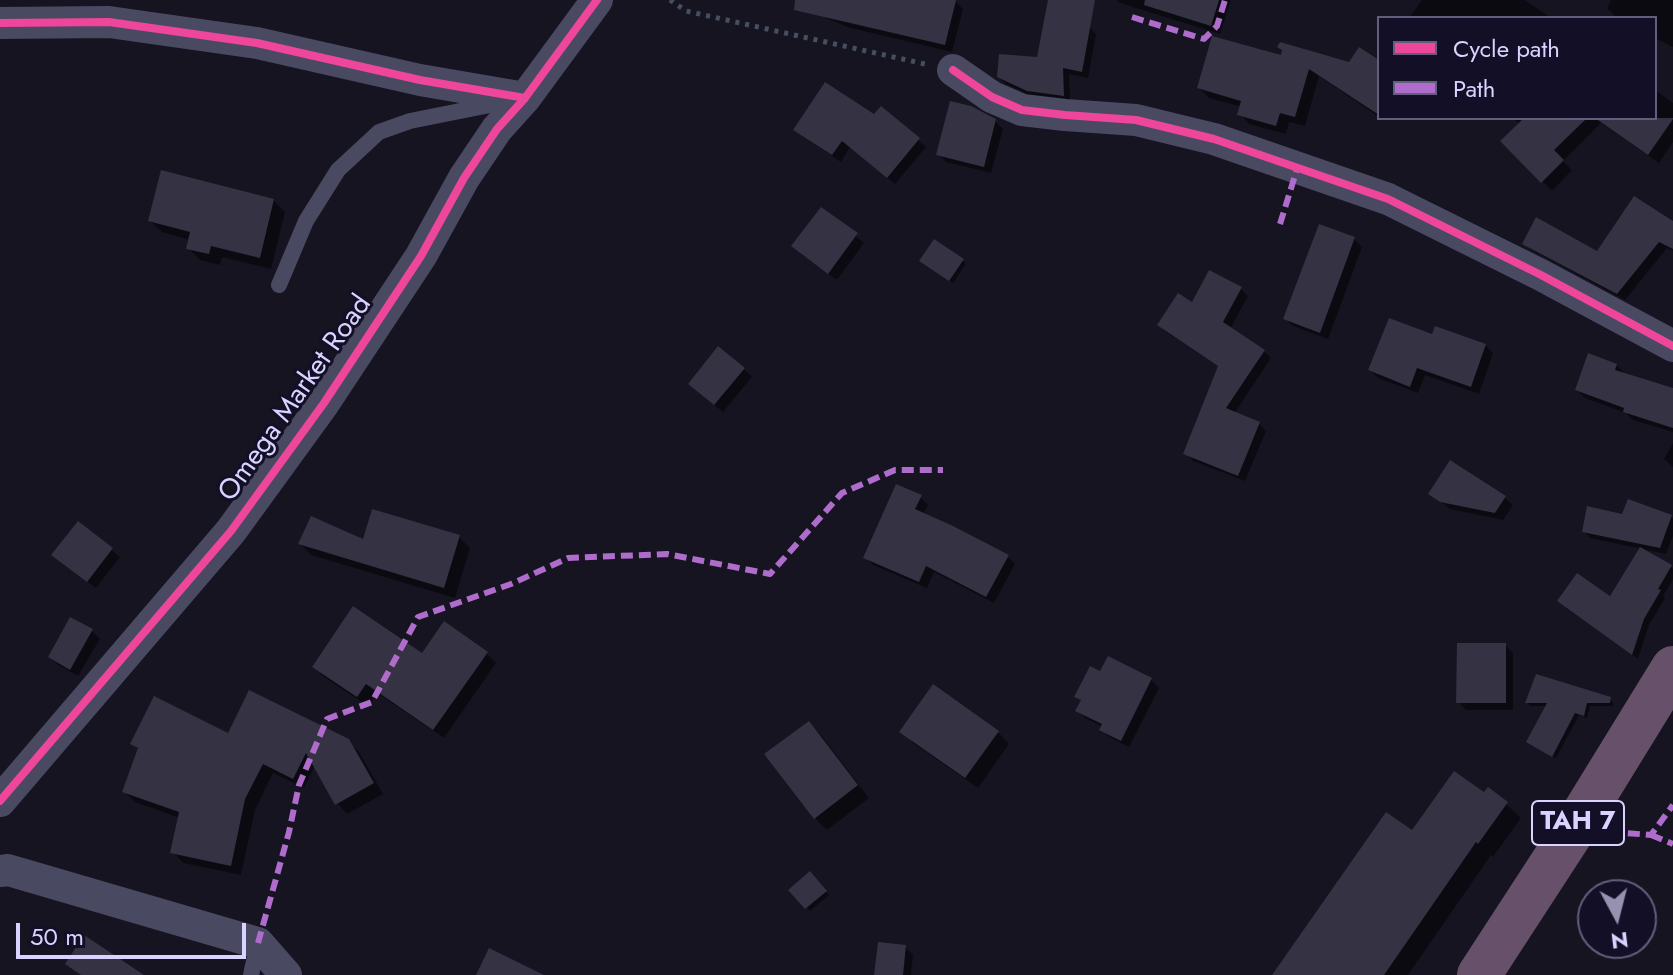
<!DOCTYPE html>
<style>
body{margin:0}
#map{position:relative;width:1673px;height:975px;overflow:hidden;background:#161421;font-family:Jost,sans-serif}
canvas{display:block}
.legend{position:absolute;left:1377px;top:16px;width:280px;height:104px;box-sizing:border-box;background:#130f26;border:2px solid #625e7d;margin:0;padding:10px 14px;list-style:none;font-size:24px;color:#d9d4ff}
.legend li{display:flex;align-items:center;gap:16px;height:40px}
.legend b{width:40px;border:2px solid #625e7d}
.north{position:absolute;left:1577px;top:879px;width:80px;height:80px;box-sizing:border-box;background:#130f26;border:2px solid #625e7d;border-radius:50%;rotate:173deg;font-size:22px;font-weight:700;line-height:32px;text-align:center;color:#d9d4ff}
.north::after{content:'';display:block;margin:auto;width:28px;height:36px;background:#9591b1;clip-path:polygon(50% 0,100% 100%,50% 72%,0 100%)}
.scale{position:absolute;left:16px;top:923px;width:230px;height:36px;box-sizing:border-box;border:4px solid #d9d4ff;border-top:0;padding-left:10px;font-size:24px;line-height:28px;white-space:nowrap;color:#d9d4ff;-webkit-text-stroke:6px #130f26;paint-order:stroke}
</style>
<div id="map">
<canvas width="1673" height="975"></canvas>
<ul class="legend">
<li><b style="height:10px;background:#ed469a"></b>Cycle path</li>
<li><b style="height:10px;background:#b06ccc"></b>Path</li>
</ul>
<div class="north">N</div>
<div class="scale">50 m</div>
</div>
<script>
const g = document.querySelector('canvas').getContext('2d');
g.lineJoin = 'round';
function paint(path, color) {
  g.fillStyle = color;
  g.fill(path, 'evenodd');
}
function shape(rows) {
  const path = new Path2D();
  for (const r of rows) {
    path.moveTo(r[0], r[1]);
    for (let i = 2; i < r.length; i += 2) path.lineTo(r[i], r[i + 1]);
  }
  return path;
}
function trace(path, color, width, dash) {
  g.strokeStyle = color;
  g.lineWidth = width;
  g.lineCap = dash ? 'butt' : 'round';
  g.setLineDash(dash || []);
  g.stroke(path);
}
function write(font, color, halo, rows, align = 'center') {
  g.font = font + ' Jost,sans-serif';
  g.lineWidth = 6;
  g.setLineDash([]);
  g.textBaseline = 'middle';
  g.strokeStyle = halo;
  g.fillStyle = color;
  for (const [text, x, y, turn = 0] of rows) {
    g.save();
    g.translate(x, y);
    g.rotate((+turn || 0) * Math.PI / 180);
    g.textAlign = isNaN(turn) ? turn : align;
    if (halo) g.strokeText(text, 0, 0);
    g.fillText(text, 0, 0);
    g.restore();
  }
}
paint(shape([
 [810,0,951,0,955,1,963,9,952,52,847,27,815,13],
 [1117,0,1231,0,1220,34,1120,3],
 [1422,0,1525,0,1551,18,1409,18],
 [1611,0,1673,0,1673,47,1655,38,1655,18,1617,18,1607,8],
 [1089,27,1096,34,1088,78,1069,74,1070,102,1036,98,1006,84,999,77,1039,59],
 [1282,58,1350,65,1377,61,1379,59,1379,117,1319,76,1305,126,1289,122,1286,134,1249,124,1240,114,1242,107,1209,98,1199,88],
 [1655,90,1673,103,1673,142,1659,163,1601,123,1563,161,1572,170,1552,191,1503,141,1520,124,1512,118,1655,118],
 [881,109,926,147,895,184,850,147,841,162,804,137,796,129,875,116],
 [995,121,1003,129,991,173,946,162,939,154],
 [273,200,285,212,271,269,222,257,220,265,200,260,188,248,190,240,162,232,150,221],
 [822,209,864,243,837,280,801,254],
 [1673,224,1673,251,1667,248,1625,300,1532,250,1524,243,1598,254],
 [1354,239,1362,247,1328,339,1293,326,1285,319],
 [963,261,966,264,953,283,924,264],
 [1240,288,1248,296,1230,329,1264,351,1271,358,1234,414,1259,424,1266,431,1245,481,1193,461,1186,453,1220,367,1166,332,1159,325],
 [1433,337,1485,345,1493,353,1479,394,1425,375,1418,393,1378,378,1370,370],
 [1616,365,1624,373,1673,390,1673,432,1633,420,1626,413,1585,398,1577,390],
 [744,369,752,377,723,412,698,392],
 [1673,443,1673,467,1664,459],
 [1430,494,1505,498,1513,505,1503,520,1450,509],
 [920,497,928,505,923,515,1007,556,1015,564,994,603,934,572,927,588,873,565,865,557],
 [1624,517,1671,517,1673,518,1673,536,1666,554,1590,538,1584,531],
 [78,523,120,557,96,588,62,562],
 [459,537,470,548,455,598,311,555,300,544],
 [1641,549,1671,567,1673,569,1673,579,1663,596,1665,598,1649,625,1638,659,1565,607,1611,599],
 [92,631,100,639,78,676,58,665,50,657],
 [1505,645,1513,653,1513,710,1466,710,1458,702],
 [486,653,496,663,444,738,377,693,368,706,324,677,314,667,422,655],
 [1101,674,1151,680,1159,688,1129,747,1109,737,1102,729,1103,727,1085,718,1078,710,1082,702,1076,696],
 [1610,699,1613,702,1613,706,1590,706,1587,718,1579,715,1556,758,1528,742,1548,706,1530,706,1527,702],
 [809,723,821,735,869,798,827,830,815,818],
 [902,731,998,732,1009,744,978,788,913,743],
 [229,735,348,741,359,752,383,794,347,814,337,803,315,765,304,788,273,773,255,810,241,875,183,863,173,852,180,818,135,802,125,792,140,751,132,743],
 [1484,794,1506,804,1521,818,1493,857,1491,855,1408,975,1275,975,1413,832],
 [810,874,829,895,810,911,791,890],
 [905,947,913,955,911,975,876,975]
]), '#0007');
paint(shape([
 [795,0,956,0,945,45,794,10],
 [1048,0,1095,0,1082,72,1063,68,1064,96,1027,91,997,77,999,54,1037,57],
 [1145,0,1219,0,1211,26,1144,5],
 [1212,36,1281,55,1282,50,1277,47,1280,42,1349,62,1359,47,1379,60,1379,115,1309,69,1295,117,1280,113,1276,126,1237,115,1241,101,1197,88],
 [825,82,874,114,881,106,920,138,887,178,842,141,832,155,793,130],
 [950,101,971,106,996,119,984,167,936,155],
 [1524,118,1587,118,1554,150,1564,160,1541,183,1500,141],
 [1595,118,1673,118,1673,119,1648,155],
 [161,170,274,199,260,258,211,246,209,254,186,249,190,232,148,221],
 [1634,196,1673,221,1673,249,1659,242,1617,294,1522,244,1536,217,1597,251],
 [821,207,858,233,828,274,791,246],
 [1319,224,1355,237,1320,333,1283,319],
 [934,239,964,259,949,281,919,261],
 [1209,270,1242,287,1223,322,1265,350,1226,408,1260,422,1238,476,1183,454,1218,366,1157,325,1178,293,1192,302],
 [1389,318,1432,334,1435,326,1486,344,1471,387,1417,368,1410,387,1368,370],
 [718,346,745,368,714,405,688,384],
 [1588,353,1617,364,1615,370,1673,388,1673,428,1623,412,1624,408,1575,390],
 [1450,460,1506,496,1495,513,1440,502,1428,494],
 [896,484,922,495,915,509,953,526,1009,555,986,597,926,566,919,582,863,558],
 [1628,499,1672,515,1660,548,1582,532,1587,506,1622,514],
 [372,509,460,535,444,588,298,544,311,516,363,539],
 [78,521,113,548,87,582,51,555],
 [1640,547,1672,565,1658,589,1661,590,1644,619,1632,655,1557,601,1577,573,1610,596],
 [353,606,422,653,444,621,488,652,433,730,366,684,357,697,312,667],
 [70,617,93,629,70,670,48,657],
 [1457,643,1506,643,1506,703,1456,703],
 [1108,656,1152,678,1121,741,1099,730,1102,724,1075,711,1081,700,1074,697,1090,666,1100,671],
 [1536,674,1611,697,1610,703,1587,703,1584,716,1575,713,1552,757,1526,742,1547,703,1525,703],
 [933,684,999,731,965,778,899,732],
 [249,690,349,739,374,783,335,805,306,753,293,779,263,764,245,799,231,866,170,853,179,812,122,792,138,748,130,744,154,696,228,733],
 [809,721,858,785,814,819,764,754],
 [1454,771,1484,792,1488,787,1508,802,1478,844,1476,842,1384,975,1272,975,1386,812,1412,830],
 [810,871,827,891,805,909,788,890],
 [84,935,144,975,81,975,65,964],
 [878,942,906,945,903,975,874,975],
 [489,948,544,975,476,975]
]), '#343243');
trace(shape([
 [670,0,686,11,925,64]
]), '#44505f', 5, [4, 6]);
trace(shape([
 [279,285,306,221,338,170,379,132,410,121,500,103],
 [251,975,258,943]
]), '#4a4962', 16);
trace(shape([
 [0,23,109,22,257,43,420,80,525,98],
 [953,70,992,97,1022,110,1065,115,1136,120,1214,139,1388,199,1541,275,1673,346],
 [0,801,231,531,324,403,421,256,464,178,497,129,525,98,597,0],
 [0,871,8,870,258,943,286,975]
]), '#4a4962', 32);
trace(shape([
 [1479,975,1574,829,1673,668]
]), '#67516a', 44);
trace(shape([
 [1132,17,1204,39,1217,26,1225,0],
 [1280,224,1297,169],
 [1574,829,1651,835,1673,805],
 [1651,835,1673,844],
 [258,943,289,832,299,785,327,719,372,702,418,617,511,584,568,558,667,554,770,574,842,493,895,470,943,470]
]), '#b06ccc', 6, [12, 6]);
trace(shape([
 [0,23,109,22,257,43,420,80,525,98],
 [953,70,992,97,1022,110,1065,115,1136,120,1214,139,1388,199,1541,275,1673,346],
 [0,801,231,531,324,403,421,256,464,178,497,129,525,98,597,0]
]), '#ed469a', 8);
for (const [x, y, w] of [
 [1578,823,92]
]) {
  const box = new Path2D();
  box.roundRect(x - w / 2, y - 22, w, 44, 6);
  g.fillStyle = '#130f26';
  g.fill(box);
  trace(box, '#d9d4ff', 2);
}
write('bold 26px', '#d9d4ff', null, [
 ["TAH 7",1578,823]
]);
write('28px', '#d9d4ff', '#130f26', [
 ["Omega Market Road",296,399,-55]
]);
</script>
